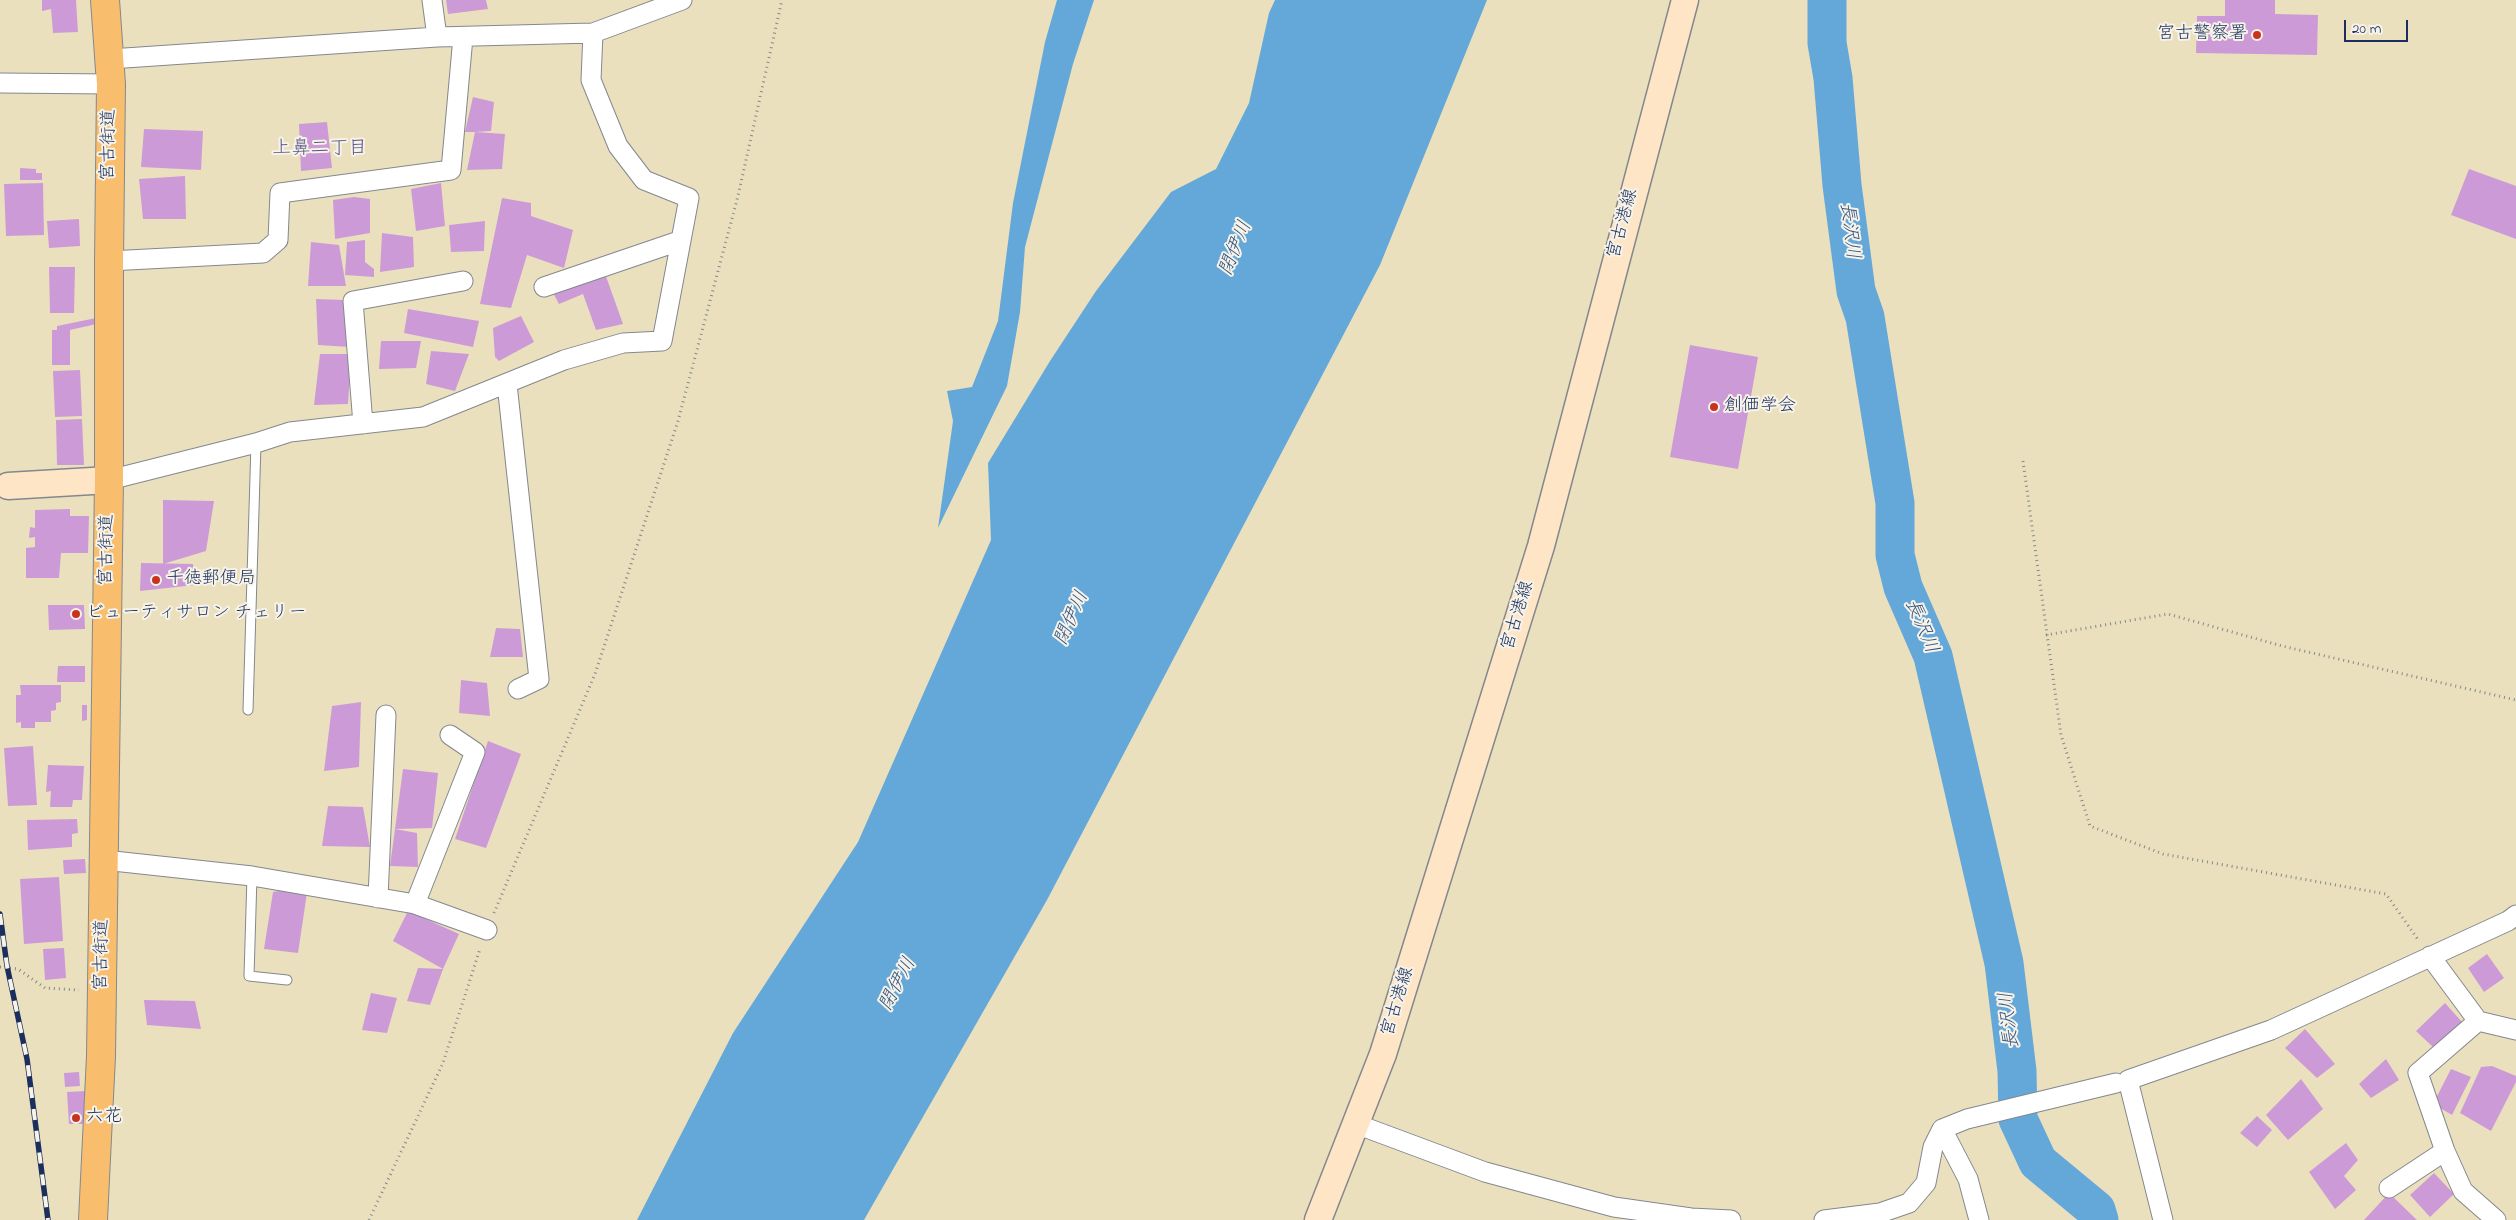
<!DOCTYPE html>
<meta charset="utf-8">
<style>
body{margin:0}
#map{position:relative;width:2516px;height:1220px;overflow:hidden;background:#ebe0bd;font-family:"Indie Flower",sans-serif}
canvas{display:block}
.scale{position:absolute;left:2344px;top:20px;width:64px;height:22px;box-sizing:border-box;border:2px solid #1b2f5e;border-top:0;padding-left:6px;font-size:15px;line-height:18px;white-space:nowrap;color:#1b2f5e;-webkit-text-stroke:4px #f7f3e8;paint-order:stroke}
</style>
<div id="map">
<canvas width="2516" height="1220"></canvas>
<div class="scale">20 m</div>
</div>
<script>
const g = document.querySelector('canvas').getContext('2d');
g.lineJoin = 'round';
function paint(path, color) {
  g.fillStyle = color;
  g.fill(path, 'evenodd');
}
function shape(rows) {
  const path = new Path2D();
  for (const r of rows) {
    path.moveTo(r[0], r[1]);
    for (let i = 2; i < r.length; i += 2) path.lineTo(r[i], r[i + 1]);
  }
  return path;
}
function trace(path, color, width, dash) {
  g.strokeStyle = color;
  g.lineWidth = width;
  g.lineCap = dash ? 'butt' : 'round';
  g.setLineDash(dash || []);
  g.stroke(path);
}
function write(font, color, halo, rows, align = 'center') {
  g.font = font + ' "Indie Flower","Klee One",sans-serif';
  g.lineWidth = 4;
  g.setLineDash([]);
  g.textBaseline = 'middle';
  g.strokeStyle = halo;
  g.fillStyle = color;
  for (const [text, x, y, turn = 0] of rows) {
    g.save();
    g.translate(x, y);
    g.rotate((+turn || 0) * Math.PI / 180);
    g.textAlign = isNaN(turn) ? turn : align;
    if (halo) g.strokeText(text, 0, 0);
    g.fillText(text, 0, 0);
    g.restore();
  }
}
paint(shape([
 [1057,0,1094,0,1073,64,1025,247,1020,312,1007,386,938,528,953,421,947,391,972,387,998,321,1013,203,1045,42],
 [1275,0,1487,0,1380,265,1047,900,864,1220,637,1220,733,1033,858,842,991,540,988,463,1050,361,1096,291,1171,192,1216,169,1249,103,1269,13]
]), '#64a8d9');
trace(shape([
 [1827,0,1827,43,1833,78,1842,185,1856,291,1865,317,1895,503,1895,555,1903,587,1933,656,2004,963,2017,1071,2018,1119,2038,1162,2096,1210,2099,1220]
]), '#64a8d9', 39);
paint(shape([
 [42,0,76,0,78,32,53,33,51,9,42,11],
 [446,0,486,0,488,9,448,14],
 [2225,0,2275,0,2275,14,2318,15,2317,55,2196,53,2197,16,2225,16],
 [473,97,494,102,491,131,475,132,505,134,502,169,467,170,475,132,465,132],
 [327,122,332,168,301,171,299,124],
 [144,129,203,131,201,170,141,167],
 [20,168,36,169,36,173,42,173,42,180,20,180],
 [2469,169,2516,186,2516,239,2451,215],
 [185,176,186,219,143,219,139,179],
 [43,183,44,235,6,236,4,184],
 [441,183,445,226,416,231,411,189],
 [354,197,370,199,370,233,335,239,333,200],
 [502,198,531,203,531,216,573,230,564,268,527,255,511,308,480,304],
 [79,219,80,246,49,248,47,221],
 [485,221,484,251,451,252,449,225],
 [382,233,413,237,414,267,380,272],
 [365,240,365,262,374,269,374,277,345,275,347,242],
 [311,242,339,245,346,286,308,286],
 [49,267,75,267,74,313,50,313],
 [603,268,623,324,596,330,583,294,559,304,551,289],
 [316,299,345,300,350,347,318,345],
 [408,309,479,321,473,347,404,333],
 [521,316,534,342,499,361,495,357,493,328],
 [101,317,101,323,70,330,70,365,52,365,52,330,57,330,57,326],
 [381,341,421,341,416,368,379,369],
 [1690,345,1758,357,1738,469,1670,457],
 [431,351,469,354,455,391,426,384],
 [320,354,351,354,348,404,314,405],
 [80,370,82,416,55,417,53,371],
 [82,419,84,465,57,465,56,420],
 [163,500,214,501,206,551,163,564],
 [70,509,70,516,89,516,88,553,61,553,59,578,26,578,26,548,35,547,35,537,29,538,30,527,35,528,35,510],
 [141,563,193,564,195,585,140,591],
 [48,605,84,605,85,629,49,630],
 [496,628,520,629,523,657,490,657],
 [58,666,85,666,85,682,57,682],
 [461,680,487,683,490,716,459,713],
 [20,685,61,685,61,702,56,703,56,710,51,711,51,722,35,722,35,728,21,728,21,722,16,723,16,695,21,695],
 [361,702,359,767,324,771,332,706],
 [82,705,87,705,87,720,82,721],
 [488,741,521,754,486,848,455,839],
 [33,746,37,805,8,806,4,748],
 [48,765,84,766,82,800,73,800,72,807,50,807,51,791,46,792],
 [403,769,438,773,432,828,395,829,417,833,418,867,390,866,395,829],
 [328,806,363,807,370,847,322,846],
 [77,819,78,833,72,834,72,847,28,850,27,820],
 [85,859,86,873,64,874,63,860],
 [59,877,63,941,24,944,20,879],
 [308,886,298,953,264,949,273,892],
 [408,911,459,934,443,969,393,941],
 [64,948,66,978,45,980,43,949],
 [2487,954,2504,978,2484,992,2468,968],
 [418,968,443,969,430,1005,407,1001],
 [371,993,397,998,387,1033,362,1030],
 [144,1000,195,1001,201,1029,147,1025],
 [2445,1003,2463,1023,2435,1049,2416,1031],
 [2305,1029,2335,1064,2317,1078,2285,1048],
 [2386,1059,2399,1080,2371,1098,2359,1084],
 [2492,1066,2516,1076,2516,1082,2491,1131,2460,1113,2481,1067],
 [2451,1069,2471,1077,2452,1115,2433,1104],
 [79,1072,80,1086,65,1087,64,1073],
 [2301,1079,2323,1109,2288,1140,2266,1115],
 [86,1091,88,1124,69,1124,67,1092],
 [2257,1116,2272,1130,2257,1147,2240,1133],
 [2346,1143,2358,1160,2344,1176,2356,1190,2335,1209,2309,1172],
 [2434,1173,2454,1194,2430,1217,2410,1195],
 [2389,1193,2417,1220,2364,1220]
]), '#cc9bd7');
const lane = shape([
 [248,710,256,443],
 [252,876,249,976,287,980]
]);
const street = shape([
 [432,0,437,37],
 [110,59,437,37,593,33,682,0],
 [0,83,111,84],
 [109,261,263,253,278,240,280,193,451,170,463,37],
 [544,287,679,241],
 [507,384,539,679,518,689],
 [363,424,353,301,463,281],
 [109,480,256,443,290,432,423,417,564,360,623,343,662,341,689,198,644,180,618,146,591,80,593,33],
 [104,860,252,876,415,904,487,930],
 [378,898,386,715],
 [415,904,475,752,450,735],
 [2430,956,2478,1021,2516,1030],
 [2478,1021,2418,1073,2445,1151,2463,1191,2496,1220],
 [1356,1124,1485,1172,1614,1207,1691,1218,1731,1220],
 [1942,1129,1968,1179,1979,1220],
 [2389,1188,2445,1151],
 [1824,1220,1880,1213,1909,1203,1926,1183,1933,1147,1942,1129,1967,1119,2116,1083],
 [2163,1220,2128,1080,2271,1030,2508,921,2516,915]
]);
const secondary = shape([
 [8,486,109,480],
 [1318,1220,1383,1054,1541,546,1685,0]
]);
const highway = shape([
 [93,1220,101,1056,109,480,109,261,111,84,105,0]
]);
trace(lane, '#83888e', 11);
trace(street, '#83888e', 21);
trace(secondary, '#83888e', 29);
trace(highway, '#83888e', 30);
trace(shape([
 [2023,461,2061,735,2090,826,2163,854,2386,894,2419,941],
 [2046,635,2168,614,2282,646,2516,700],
 [494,913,595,674,678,421,737,200,782,0],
 [0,967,18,969,45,988,79,990],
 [369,1220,443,1063,480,949]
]), '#83888e', 3, [1, 4]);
trace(lane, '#fff', 9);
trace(street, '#fff', 19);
trace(secondary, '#fde5c5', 26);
trace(highway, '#f9be6d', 28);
const rail = shape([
 [0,914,7,966,27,1059,48,1220]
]);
trace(rail, '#1b2f5e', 5.5);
trace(rail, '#f7f3e8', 4, [11]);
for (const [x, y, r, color] of [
 [2257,35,5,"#c8321e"],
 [1714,407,5,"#c8321e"],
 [156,580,5,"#c8321e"],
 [76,614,5,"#c8321e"],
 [76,1118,5,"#c8321e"]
]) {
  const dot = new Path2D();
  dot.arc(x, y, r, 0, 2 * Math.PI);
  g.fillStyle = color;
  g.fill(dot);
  trace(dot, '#f7f3e8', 2);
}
write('18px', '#1b2f5e', '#f7f3e8', [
 ["宮古警察署",2247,35,"right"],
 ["創価学会",1724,407],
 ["千徳郵便局",166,580],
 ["ビューティサロン チェリー",86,614],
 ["六花",86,1118]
], 'left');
write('18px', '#1b2f5e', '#f7f3e8', [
 ["宮古街道",110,145,-89],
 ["宮古港線",1624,224,-75],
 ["宮古街道",108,550,-89],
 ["宮古港線",1519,616,-73],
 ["宮古街道",103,955,-89],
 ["宮古港線",1399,1002,-73]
]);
write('19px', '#595588', '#f7f3e8', [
 ["上鼻二丁目",320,150]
]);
write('italic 19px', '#315383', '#f7f3e8', [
 ["長沢川",1848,231,83],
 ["閉伊川",1237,249,-68],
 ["閉伊川",1073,619,-66],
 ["長沢川",1920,627,67],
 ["閉伊川",899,985,-62],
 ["長沢川",2011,1020,-97]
]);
</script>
